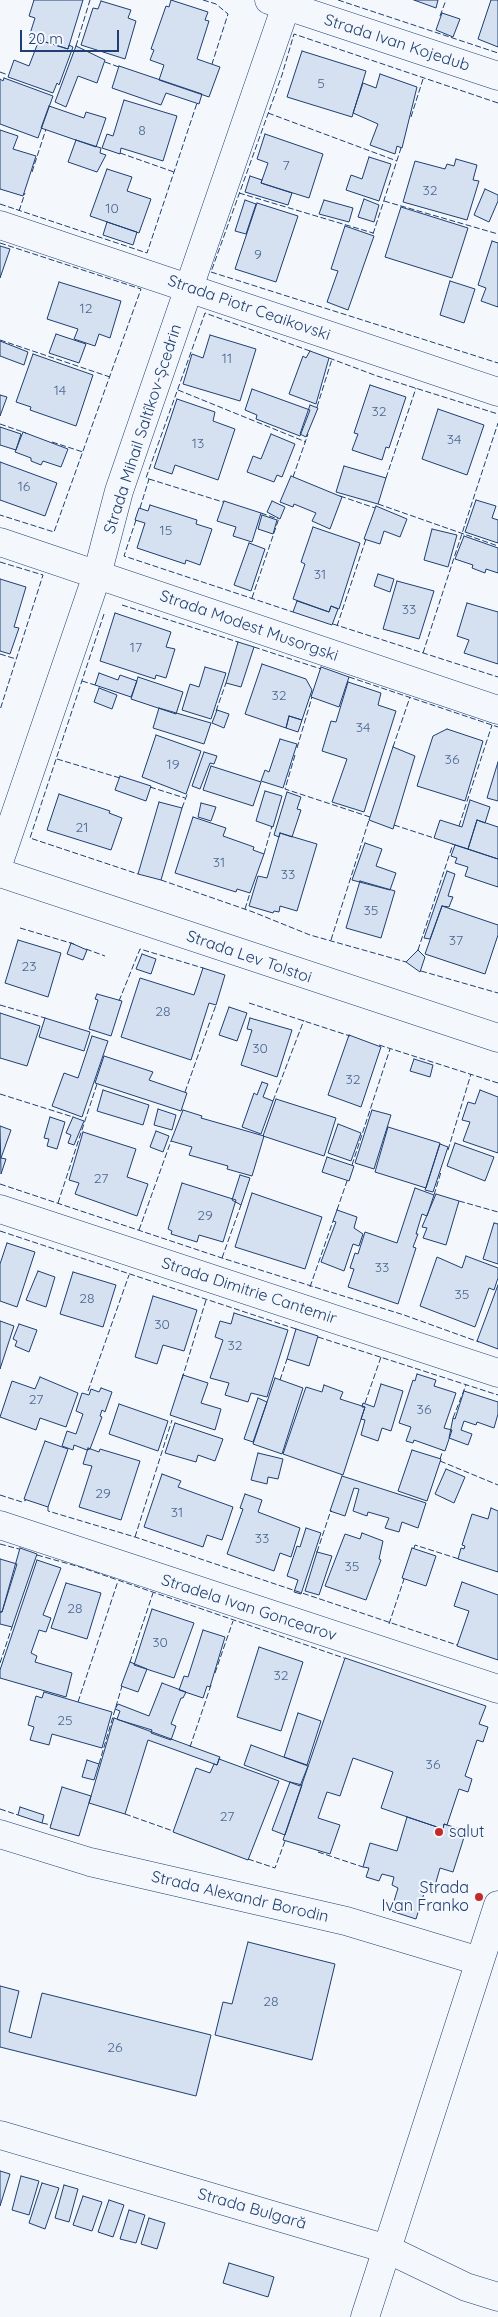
<!DOCTYPE html>
<meta charset="utf-8">
<style>
body{margin:0}
#map{position:relative;width:498px;height:2317px;overflow:hidden;background:#f4f7fb;font-family:Quicksand,sans-serif}
canvas{display:block}
.scale{position:absolute;left:20px;top:30px;width:99px;height:22px;box-sizing:border-box;border:2px solid #1d3f73;border-top:0;padding-left:6px;font-size:15px;line-height:18px;white-space:nowrap;color:#1d3f73;-webkit-text-stroke:4px #f4f7fb;paint-order:stroke}
</style>
<div id="map">
<canvas width="498" height="2317"></canvas>
<div class="scale">20 m</div>
</div>
<script>
const g = document.querySelector('canvas').getContext('2d');
g.lineJoin = 'round';
function paint(path, color) {
  g.fillStyle = color;
  g.fill(path, 'evenodd');
}
function shape(rows) {
  const path = new Path2D();
  for (const r of rows) {
    path.moveTo(r[0], r[1]);
    for (let i = 2; i < r.length; i += 2) path.lineTo(r[i], r[i + 1]);
  }
  return path;
}
function trace(path, color, width, dash) {
  g.strokeStyle = color;
  g.lineWidth = width;
  g.lineCap = dash ? 'butt' : 'round';
  g.setLineDash(dash || []);
  g.stroke(path);
}
function write(font, color, halo, rows, align = 'center') {
  g.font = font + ' Quicksand,sans-serif';
  g.lineWidth = 4;
  g.setLineDash([]);
  g.textBaseline = 'middle';
  g.strokeStyle = halo;
  g.fillStyle = color;
  for (const [text, x, y, turn = 0] of rows) {
    g.save();
    g.translate(x, y);
    g.rotate((+turn || 0) * Math.PI / 180);
    g.textAlign = isNaN(turn) ? turn : align;
    if (halo) g.strokeText(text, 0, 0);
    g.fillText(text, 0, 0);
    g.restore();
  }
}
const building = shape([
 [34,0,83,0,68,49,29,37,35,18,29,16,34,0],
 [171,0,208,12,205,20,209,21,197,59,220,67,209,97,159,80,164,65,150,60,154,50,151,49,166,6,169,7,171,0],
 [414,0,438,0,436,8,414,0],
 [491,0,498,0,498,47,478,39,491,0],
 [101,1,131,10,128,18,136,21,125,59,81,45,93,8,98,9,101,1],
 [442,13,460,19,453,37,436,30,442,13],
 [39,40,68,49,69,45,73,47,59,85,57,83,53,93,8,77,14,60,29,66,39,40],
 [76,46,105,60,97,83,78,76,66,107,55,102,76,46],
 [302,51,366,71,352,117,287,97,302,51],
 [119,66,202,94,199,104,166,93,161,105,112,88,119,66],
 [380,74,417,87,402,148,397,146,395,154,370,145,378,124,353,113,363,83,376,88,380,74],
 [4,78,53,96,38,138,0,124,0,79,3,81,4,78],
 [124,100,177,116,163,161,121,148,120,154,102,148,107,134,113,136,124,100],
 [49,106,84,118,86,112,106,118,96,147,41,128,49,106],
 [0,130,18,136,13,149,36,156,23,196,0,189,0,130],
 [265,134,323,154,309,198,261,183,268,163,257,159,265,134],
 [76,140,101,148,100,153,106,155,97,172,68,162,76,140],
 [369,157,391,164,379,201,346,190,351,175,362,179,369,157],
 [456,159,477,165,473,180,479,181,467,220,403,202,415,161,445,169,447,164,454,166,456,159],
 [107,169,132,177,127,191,151,199,139,233,90,216,107,169],
 [250,176,262,180,261,183,292,193,288,205,245,192,250,176],
 [485,189,498,195,498,201,489,222,474,215,485,189],
 [364,199,379,205,374,222,358,217,364,199],
 [245,200,256,204,246,234,235,231,245,200],
 [324,200,353,208,349,222,319,214,324,200],
 [257,203,298,216,276,282,235,269,257,203],
 [401,207,468,228,452,278,385,257,401,207],
 [107,222,137,232,133,245,103,235,107,222],
 [345,226,374,236,348,310,327,302,338,271,331,269,345,226],
 [492,241,498,243,498,307,481,301,486,288,478,285,492,241],
 [0,246,10,249,0,278,0,246],
 [450,281,475,289,464,323,440,315,450,281],
 [59,282,121,301,110,338,99,334,95,346,74,339,78,329,47,319,59,282],
 [56,334,86,344,79,363,49,353,56,334],
 [210,335,256,349,240,401,183,384,192,354,203,358,210,335],
 [0,341,28,352,24,365,0,356,0,341],
 [310,351,329,358,316,404,289,394,303,356,306,358,310,351],
 [33,354,93,375,76,426,30,410,31,407,16,402,33,354],
 [370,385,406,397,389,448,386,447,382,460,352,450,358,434,354,433,370,385],
 [252,389,310,410,300,436,256,419,257,415,245,410,252,389],
 [0,395,7,397,0,416,0,395],
 [177,399,215,412,213,421,235,429,218,480,175,465,172,474,154,468,177,399],
 [310,405,318,408,306,437,300,434,310,405],
 [438,409,484,425,467,475,422,459,438,409],
 [0,427,21,434,16,450,0,445,0,427],
 [23,432,68,449,61,467,43,461,41,465,31,461,31,458,15,452,23,432],
 [271,434,295,444,282,477,277,475,274,482,247,472,253,456,261,459,271,434],
 [0,462,57,483,45,516,0,500,0,462],
 [344,466,386,478,378,504,336,492,344,466],
 [291,476,342,497,330,529,312,521,316,513,294,504,293,507,280,502,291,476],
 [476,500,496,506,492,518,498,520,498,543,465,532,476,500],
 [224,501,261,513,252,542,233,536,236,527,217,521,224,501],
 [272,501,285,507,280,519,267,512,272,501],
 [150,505,197,520,196,524,212,529,200,565,186,560,185,564,137,548,145,523,135,520,139,508,148,511,150,505],
 [376,506,407,519,400,537,384,531,380,544,364,539,376,506],
 [262,515,277,520,273,534,258,529,262,515],
 [313,527,360,543,339,609,331,606,329,612,293,599,305,564,301,562,313,527],
 [432,529,457,535,448,567,424,560,432,529],
 [464,536,498,548,498,573,486,569,485,573,472,568,473,565,455,559,464,536],
 [249,543,265,549,251,591,234,585,249,543],
 [378,574,394,579,390,592,374,586,378,574],
 [0,579,26,587,14,627,19,628,10,654,0,651,0,579],
 [397,581,434,591,419,639,383,629,397,581],
 [297,601,329,612,331,606,338,609,332,625,293,612,297,601],
 [467,603,498,612,498,664,464,653,469,640,457,636,467,603],
 [115,613,171,632,166,647,175,649,166,678,156,675,155,679,100,661,115,613],
 [238,642,254,647,241,687,226,683,238,642],
 [262,664,306,679,312,690,302,720,289,716,286,728,245,714,262,664],
 [205,667,226,673,211,719,182,710,190,684,199,687,205,667],
 [321,667,349,677,339,707,311,697,321,667],
 [99,673,118,680,120,675,137,681,131,697,95,685,99,673],
 [138,677,183,692,176,714,131,699,138,677],
 [348,682,381,693,378,705,396,711,364,812,332,802,347,759,322,751,331,721,336,722,348,682],
 [99,688,117,695,112,709,94,702,99,688],
 [159,708,211,723,204,744,153,728,159,708],
 [217,710,229,714,224,728,212,723,217,710],
 [289,716,302,720,298,732,286,728,289,716],
 [447,729,483,741,465,801,417,786,433,736,447,729],
 [156,735,201,751,186,794,142,777,156,735],
 [280,739,297,744,283,788,261,781,265,770,269,772,280,739],
 [393,747,415,756,393,829,369,820,393,747],
 [204,752,217,756,214,764,210,763,200,789,192,786,204,752],
 [498,762,498,801,487,798,498,762],
 [211,766,261,782,253,806,203,790,211,766],
 [120,776,151,786,146,801,115,790,120,776],
 [265,791,282,796,273,827,256,821,265,791],
 [287,792,301,797,297,809,301,810,292,837,280,833,279,837,274,835,287,792],
 [59,794,110,811,109,813,122,818,111,850,47,830,59,794],
 [470,800,490,807,485,823,477,820,468,849,434,838,440,820,462,827,470,800],
 [159,802,182,808,161,880,138,874,159,802],
 [201,803,216,807,211,821,198,817,201,803],
 [193,817,226,828,223,836,254,847,253,850,264,854,250,893,237,889,236,892,175,873,193,817],
 [477,820,498,827,498,859,468,849,477,820],
 [280,833,317,844,297,911,280,906,279,912,274,911,273,913,249,906,258,876,267,878,280,833],
 [365,843,382,849,376,866,396,873,390,890,352,880,365,843],
 [455,845,498,859,498,887,465,876,468,867,455,863,457,858,451,856,455,845],
 [447,871,455,874,448,896,453,897,449,907,442,906,430,939,424,938,447,871],
 [360,881,395,891,381,938,346,928,360,881],
 [442,906,498,925,498,935,485,974,425,954,442,906],
 [18,940,61,953,48,997,5,983,18,940],
 [71,943,87,950,83,960,67,954,71,943],
 [418,950,425,957,420,972,406,962,418,950],
 [142,954,156,959,151,974,136,969,142,954],
 [203,968,225,975,216,1005,209,1003,191,1060,121,1037,140,978,194,995,203,968],
 [97,994,122,1001,111,1036,89,1029,98,1000,95,999,97,994],
 [229,1007,247,1013,237,1041,219,1035,229,1007],
 [0,1013,40,1026,27,1066,0,1058,0,1013],
 [45,1018,90,1032,84,1051,39,1037,45,1018],
 [250,1018,292,1030,277,1077,241,1065,252,1030,247,1029,250,1018],
 [349,1035,381,1047,361,1107,328,1095,349,1035],
 [92,1036,108,1041,82,1117,52,1106,64,1073,78,1078,92,1036],
 [104,1056,153,1072,149,1080,187,1093,181,1111,95,1083,104,1056],
 [414,1059,433,1065,430,1077,410,1071,414,1059],
 [262,1082,268,1084,263,1097,273,1101,261,1134,242,1127,254,1093,257,1095,262,1082],
 [103,1090,149,1105,143,1125,97,1111,103,1090],
 [480,1090,498,1097,498,1153,463,1141,470,1122,462,1120,468,1102,475,1104,480,1090],
 [276,1099,336,1118,324,1156,263,1136,276,1099],
 [158,1109,176,1115,172,1130,154,1125,158,1109],
 [183,1110,202,1116,201,1118,264,1136,252,1176,227,1169,228,1166,189,1155,192,1147,171,1141,183,1110],
 [372,1110,391,1115,374,1169,355,1163,372,1110],
 [50,1117,65,1122,57,1149,47,1146,49,1139,44,1138,50,1117],
 [73,1117,84,1121,74,1145,68,1143,71,1135,66,1133,73,1117],
 [338,1124,361,1133,351,1161,328,1153,338,1124],
 [0,1126,11,1130,1,1158,6,1159,1,1174,0,1126],
 [388,1127,440,1143,426,1188,375,1172,388,1127],
 [156,1131,169,1136,163,1152,150,1147,156,1131],
 [83,1132,136,1149,127,1177,148,1184,137,1216,75,1194,79,1183,69,1180,83,1132],
 [455,1143,494,1157,485,1181,447,1166,455,1143],
 [440,1144,448,1147,433,1192,425,1190,440,1144],
 [327,1157,354,1166,349,1181,322,1172,327,1157],
 [240,1175,250,1178,241,1205,232,1200,240,1175],
 [182,1183,236,1200,223,1242,199,1235,197,1242,171,1234,172,1231,168,1229,182,1183],
 [415,1188,434,1195,427,1216,422,1214,416,1234,418,1234,413,1247,416,1248,398,1304,348,1287,354,1269,350,1268,355,1253,358,1254,365,1232,397,1243,415,1188],
 [252,1193,322,1217,305,1269,235,1247,252,1193],
 [436,1194,459,1201,446,1245,423,1238,427,1228,422,1227,436,1194],
 [337,1210,357,1217,354,1228,363,1234,359,1246,353,1244,344,1271,321,1262,336,1222,333,1221,337,1210],
 [494,1223,498,1224,498,1264,483,1259,494,1223],
 [7,1243,35,1252,17,1307,0,1301,0,1264,7,1243],
 [466,1256,498,1268,498,1278,494,1290,489,1288,475,1327,420,1306,437,1257,462,1268,466,1256],
 [38,1271,55,1277,46,1307,26,1300,38,1271],
 [73,1272,116,1285,103,1327,60,1314,73,1272],
 [498,1285,498,1349,477,1341,498,1285],
 [153,1296,197,1310,184,1351,163,1345,157,1364,135,1357,153,1296],
 [234,1313,288,1330,267,1397,251,1393,248,1402,225,1395,229,1383,210,1378,223,1340,215,1337,220,1321,231,1324,234,1313],
 [0,1321,14,1326,0,1369,0,1321],
 [19,1324,37,1330,29,1352,15,1346,17,1341,13,1339,19,1324],
 [296,1329,318,1336,309,1366,287,1359,296,1329],
 [417,1374,436,1380,434,1386,456,1393,444,1428,452,1430,445,1451,414,1440,413,1443,406,1441,411,1427,399,1423,413,1380,415,1381,417,1374],
 [183,1375,208,1383,201,1403,221,1409,215,1430,170,1415,183,1375],
 [40,1377,78,1393,66,1427,40,1418,36,1430,0,1417,12,1381,35,1389,40,1377],
 [275,1378,303,1388,282,1454,253,1444,275,1378],
 [381,1384,403,1391,391,1431,382,1428,378,1441,361,1435,365,1420,361,1419,365,1407,362,1407,363,1403,374,1407,381,1384],
 [324,1385,343,1392,340,1399,365,1407,343,1475,283,1454,306,1387,322,1392,324,1385],
 [101,1388,112,1392,105,1412,102,1410,100,1416,102,1417,90,1449,87,1450,74,1445,73,1450,62,1446,67,1431,76,1434,83,1414,76,1411,82,1393,89,1395,91,1389,99,1392,101,1388],
 [464,1391,498,1402,498,1414,494,1428,477,1422,476,1425,464,1421,461,1430,472,1434,468,1445,449,1438,453,1418,455,1419,464,1391],
 [258,1398,267,1402,253,1442,244,1439,258,1398],
 [119,1404,168,1421,158,1451,109,1434,119,1404],
 [175,1423,223,1439,215,1461,198,1455,196,1462,165,1453,175,1423],
 [45,1441,68,1449,48,1507,24,1499,45,1441],
 [88,1448,99,1452,100,1449,140,1461,121,1520,79,1507,92,1466,83,1464,88,1448],
 [412,1450,441,1459,427,1501,398,1491,412,1450],
 [258,1453,283,1459,278,1479,268,1477,267,1484,251,1480,258,1453],
 [446,1469,465,1477,454,1503,435,1494,446,1469],
 [162,1474,181,1481,178,1487,233,1507,222,1540,207,1535,203,1547,144,1527,162,1474],
 [342,1476,426,1503,418,1528,402,1522,399,1532,385,1528,389,1518,368,1512,367,1516,353,1511,359,1489,354,1488,345,1516,330,1511,342,1476],
 [245,1494,262,1500,258,1512,300,1528,291,1557,280,1553,274,1571,227,1554,243,1509,240,1508,245,1494],
 [491,1508,498,1511,498,1572,458,1559,461,1548,464,1549,465,1546,462,1545,472,1514,488,1519,491,1508],
 [306,1528,321,1533,301,1594,294,1592,298,1580,287,1576,297,1546,300,1547,306,1528],
 [362,1533,383,1541,379,1559,381,1560,366,1600,325,1586,345,1534,360,1539,362,1533],
 [20,1548,37,1554,12,1627,0,1624,0,1612,2,1612,20,1548],
 [412,1548,436,1556,426,1586,402,1578,412,1548],
 [317,1552,332,1556,319,1595,305,1591,317,1552],
 [0,1559,17,1564,2,1612,0,1612,0,1559],
 [37,1560,61,1568,43,1615,51,1618,46,1632,39,1630,31,1653,37,1656,35,1662,72,1673,66,1697,0,1678,0,1670,37,1560],
 [462,1582,498,1595,498,1660,457,1646,469,1611,454,1606,462,1582],
 [66,1583,101,1593,87,1639,51,1628,66,1583],
 [152,1609,194,1623,174,1678,134,1665,152,1609],
 [203,1630,225,1637,210,1687,207,1686,203,1698,179,1690,184,1676,188,1677,203,1630],
 [259,1647,303,1662,281,1731,237,1717,259,1647],
 [345,1658,486,1706,479,1724,488,1727,483,1742,477,1740,465,1776,472,1779,468,1792,459,1789,447,1825,444,1824,443,1829,381,1808,393,1772,353,1758,340,1796,327,1792,318,1818,340,1825,330,1854,283,1840,345,1658],
 [130,1662,147,1669,138,1692,121,1686,130,1662],
 [162,1683,186,1692,183,1698,181,1698,171,1724,176,1726,171,1740,151,1733,152,1730,119,1720,117,1719,120,1711,115,1709,118,1704,149,1716,162,1683],
 [44,1692,112,1712,102,1748,52,1734,49,1745,30,1740,34,1727,28,1725,36,1696,42,1698,44,1692],
 [298,1713,321,1721,307,1765,284,1757,298,1713],
 [114,1718,220,1757,217,1765,148,1740,125,1814,89,1803,114,1718],
 [251,1745,308,1766,300,1786,244,1765,251,1745],
 [219,1759,279,1781,248,1860,173,1832,196,1768,210,1773,214,1764,217,1765,219,1759],
 [87,1760,99,1764,94,1780,82,1777,87,1760],
 [290,1782,302,1785,285,1835,272,1830,290,1782],
 [62,1787,91,1796,79,1836,50,1828,62,1787],
 [20,1807,44,1815,42,1823,18,1815,20,1807],
 [407,1817,443,1829,444,1824,466,1831,453,1872,440,1868,434,1889,426,1887,416,1919,391,1911,398,1888,392,1885,394,1877,382,1874,379,1881,366,1877,369,1868,363,1867,370,1843,397,1851,407,1817],
 [248,1942,335,1964,312,2060,215,2035,223,2002,232,2004,248,1942],
 [0,1986,19,1991,9,2032,31,2038,42,1993,211,2035,196,2096,0,2047,0,1986],
 [0,2171,10,2174,0,2206,0,2171],
 [21,2176,39,2181,29,2215,12,2210,21,2176],
 [42,2183,59,2188,45,2229,29,2223,42,2183],
 [64,2185,78,2189,69,2222,55,2218,64,2185],
 [83,2196,102,2202,92,2231,73,2225,83,2196],
 [109,2200,124,2205,113,2237,98,2232,109,2200],
 [129,2210,145,2215,136,2243,120,2239,129,2210],
 [149,2218,165,2223,157,2249,141,2244,149,2218],
 [229,2263,274,2277,268,2297,223,2283,229,2263]
]);
paint(building, '#d5e0f0');
trace(building, '#1d3f73', 1);
const minor = shape([
 [269,0,498,76],
 [0,225,498,392],
 [0,542,498,710],
 [0,859,97,575,119,491,288,0],
 [0,873,498,1038],
 [0,1209,498,1373],
 [0,1525,498,1689],
 [0,1834,90,1862,346,1921,479,1961],
 [0,2135,387,2249,466,2287,498,2297]
]);
const major = shape([
 [365,2317,498,1905]
]);
trace(minor, '#1d3f73', 29);
trace(major, '#1d3f73', 29);
trace(minor, '#f4f7fb', 28);
trace(major, '#f4f7fb', 28);
trace(shape([
 [203,0,216,4,228,14,212,64],
 [338,0,498,53],
 [440,16,446,0],
 [76,46,90,0],
 [105,62,119,67],
 [0,72,8,75],
 [498,103,294,34,282,75,211,272,498,363],
 [268,113,397,161],
 [411,117,423,79],
 [120,153,174,172],
 [32,172,46,129],
 [239,193,373,233],
 [384,201,498,234],
 [0,204,147,253,197,103],
 [19,211,25,193],
 [373,234,401,148],
 [0,243,141,289,54,532,0,515],
 [0,340,110,377],
 [329,358,377,376,498,414],
 [178,390,306,442],
 [317,407,332,359],
 [0,424,26,433],
 [52,442,83,452],
 [293,477,308,434],
 [386,478,416,388],
 [149,479,223,502],
 [340,496,375,508],
 [378,504,498,546],
 [140,508,149,479,146,478,205,313,310,351],
 [261,513,278,519],
 [136,520,124,556,293,612],
 [0,562,43,575,0,710],
 [252,598,279,518],
 [122,605,238,642],
 [104,614,30,838,138,874],
 [333,624,498,677],
 [337,626,366,539],
 [254,647,321,669],
 [423,653,498,423],
 [0,654,16,659],
 [349,677,498,727],
 [82,681,95,685],
 [216,711,226,683],
 [393,747,410,697],
 [297,748,312,697],
 [295,755,285,789,370,817],
 [57,759,120,778],
 [150,787,185,798],
 [182,808,188,792],
 [394,825,434,838],
 [459,826,492,725],
 [264,854,272,826],
 [161,880,253,912,310,935,406,962],
 [245,909,250,893],
 [20,928,74,944],
 [331,940,369,820],
 [86,949,105,956],
 [418,950,453,844],
 [421,971,498,993],
 [119,1001,140,949,203,968],
 [249,1003,350,1036],
 [0,1005,45,1018],
 [379,1045,498,1083],
 [185,1092,216,1005],
 [0,1094,73,1117],
 [273,1101,304,1020],
 [448,1150,471,1074],
 [352,1165,390,1049],
 [0,1184,225,1259,404,1315,479,1342],
 [434,1195,441,1172],
 [459,1201,498,1212],
 [58,1203,97,1084],
 [337,1210,347,1181],
 [139,1230,171,1141],
 [0,1231,296,1329],
 [222,1258,241,1205],
 [310,1287,333,1221],
 [318,1337,498,1395],
 [182,1379,206,1300],
 [280,1380,287,1359],
 [88,1391,129,1275],
 [365,1403,381,1357],
 [453,1418,466,1385],
 [440,1459,443,1450],
 [440,1461,498,1485],
 [0,1495,22,1502,26,1500],
 [48,1507,48,1511,135,1537,457,1645],
 [135,1537,172,1420],
 [0,1544,19,1549],
 [414,1548,415,1545,459,1559],
 [317,1552,331,1510],
 [37,1555,80,1567,344,1658],
 [389,1624,404,1579],
 [130,1662,153,1593],
 [0,1663,12,1627],
 [215,1673,233,1621],
 [78,1702,118,1581],
 [190,1747,211,1685],
 [99,1764,122,1686],
 [0,1809,18,1815],
 [125,1814,173,1831],
 [42,1823,51,1825],
 [318,1852,363,1867],
 [248,1859,275,1868,285,1841]
]), '#1d3f73', 1, [6, 2.5]);
for (const [x, y, r, color] of [
 [439,1832,5,"#c62828"],
 [479,1897,5,"#c62828"]
]) {
  const dot = new Path2D();
  dot.arc(x, y, r, 0, 2 * Math.PI);
  g.fillStyle = color;
  g.fill(dot);
  trace(dot, '#f4f7fb', 2);
}
write('14px', '#4b6792', null, [
 ["5",321,84],
 ["8",142,131],
 ["7",286,166],
 ["32",430,191],
 ["10",112,209],
 ["9",258,255],
 ["12",86,309],
 ["11",227,359],
 ["14",60,391],
 ["32",379,412],
 ["34",454,440],
 ["13",198,444],
 ["16",24,487],
 ["15",166,531],
 ["31",320,575],
 ["33",409,610],
 ["17",136,648],
 ["32",279,696],
 ["34",363,728],
 ["36",452,760],
 ["19",173,765],
 ["21",82,828],
 ["31",219,863],
 ["33",288,875],
 ["35",371,911],
 ["37",456,941],
 ["23",29,967],
 ["28",163,1012],
 ["30",260,1049],
 ["32",353,1080],
 ["27",101,1179],
 ["29",205,1216],
 ["33",382,1268],
 ["35",462,1295],
 ["28",87,1299],
 ["30",162,1325],
 ["32",235,1346],
 ["27",36,1400],
 ["36",424,1410],
 ["29",103,1494],
 ["31",177,1513],
 ["33",262,1539],
 ["35",352,1567],
 ["28",75,1609],
 ["30",160,1643],
 ["32",281,1676],
 ["25",65,1721],
 ["36",433,1765],
 ["27",227,1817],
 ["28",271,2002],
 ["26",115,2048]
]);
write('16px', '#1d3f73', '#f4f7fb', [
 ["Strada Ivan Kojedub",397,43,18],
 ["Strada Piotr Ceaikovski",249,308,19],
 ["Strada Mihail Saltîkov-Șcedrin",143,429,-72],
 ["Strada Modest Musorgski",249,626,19],
 ["Strada Lev Tolstoi",249,957,19],
 ["Strada Dimitrie Cantemir",249,1291,18],
 ["Stradela Ivan Goncearov",249,1608,18],
 ["Strada Alexandr Borodin",240,1897,13],
 ["Strada Bulgară",252,2209,16]
]);
write('16px', '#1d3f73', '#f4f7fb', [
 ["salut",449,1832],
 ["Strada",469,1888,"right"],
 ["Ivan Franko",469,1906,"right"]
], 'left');
</script>
